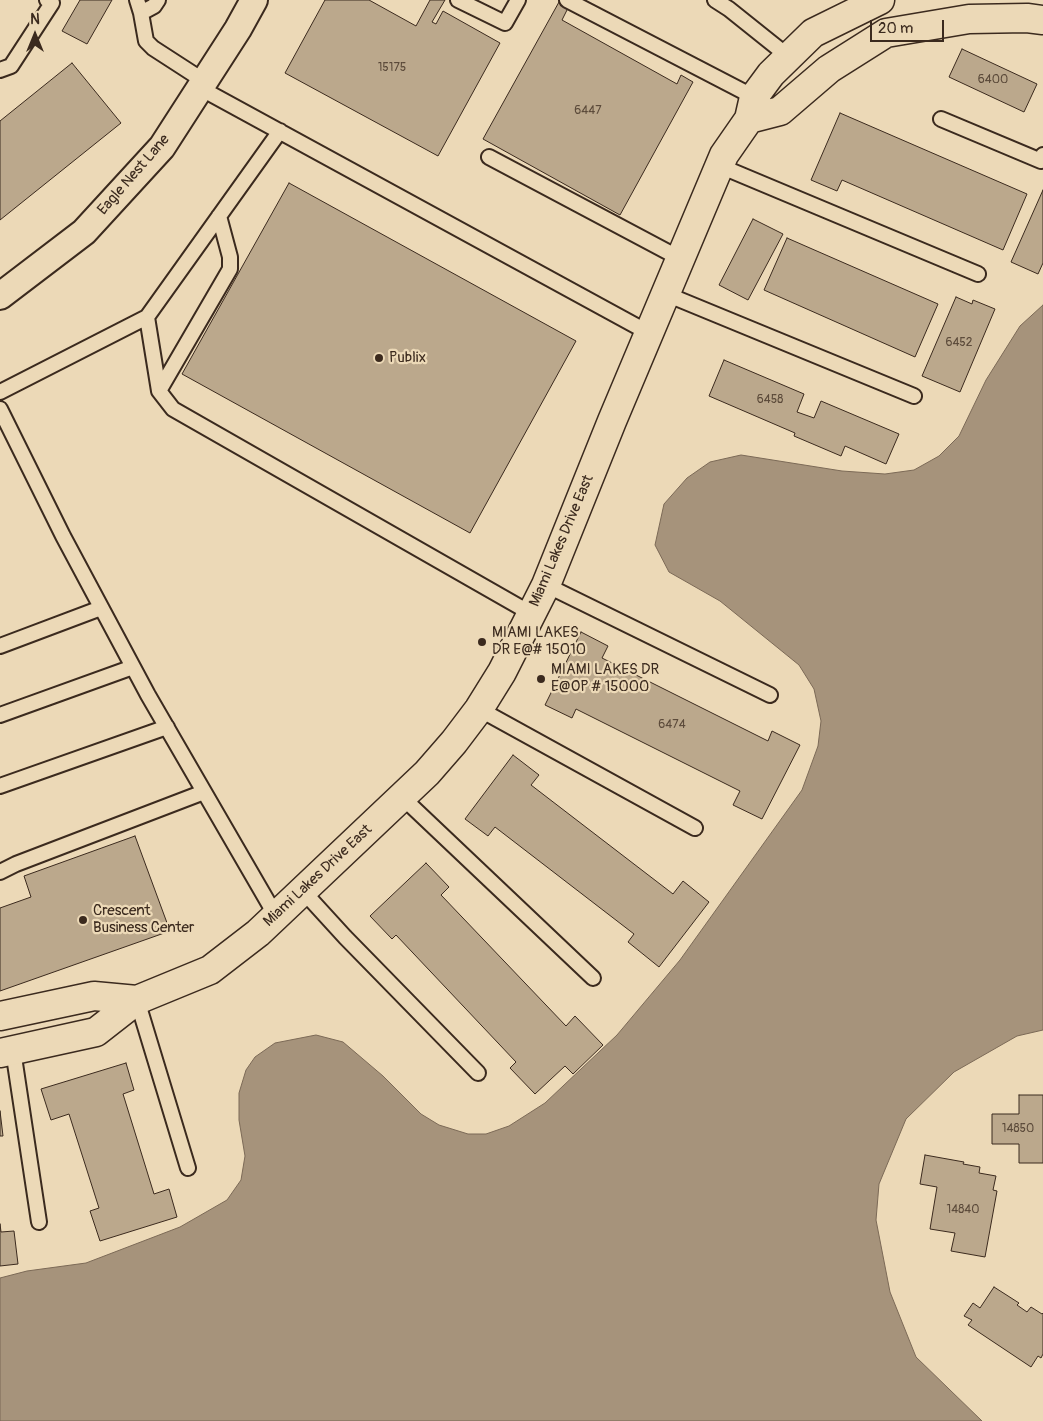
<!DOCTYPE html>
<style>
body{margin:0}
#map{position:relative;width:1043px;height:1421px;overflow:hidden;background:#ecd9b7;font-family:Pangolin,sans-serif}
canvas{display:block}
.north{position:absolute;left:10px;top:10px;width:50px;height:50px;-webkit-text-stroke:4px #ecd9b7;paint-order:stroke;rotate:0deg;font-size:14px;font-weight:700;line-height:20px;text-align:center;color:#3b2a1e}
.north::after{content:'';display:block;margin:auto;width:18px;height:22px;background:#3b2a1e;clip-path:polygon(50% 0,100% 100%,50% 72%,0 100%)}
.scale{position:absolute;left:870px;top:20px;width:74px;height:22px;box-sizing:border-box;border:2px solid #3b2a1e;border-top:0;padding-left:6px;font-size:15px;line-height:18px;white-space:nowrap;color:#3b2a1e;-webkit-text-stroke:4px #ecd9b7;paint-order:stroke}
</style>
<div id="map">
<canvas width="1043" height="1421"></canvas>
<div class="north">N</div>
<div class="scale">20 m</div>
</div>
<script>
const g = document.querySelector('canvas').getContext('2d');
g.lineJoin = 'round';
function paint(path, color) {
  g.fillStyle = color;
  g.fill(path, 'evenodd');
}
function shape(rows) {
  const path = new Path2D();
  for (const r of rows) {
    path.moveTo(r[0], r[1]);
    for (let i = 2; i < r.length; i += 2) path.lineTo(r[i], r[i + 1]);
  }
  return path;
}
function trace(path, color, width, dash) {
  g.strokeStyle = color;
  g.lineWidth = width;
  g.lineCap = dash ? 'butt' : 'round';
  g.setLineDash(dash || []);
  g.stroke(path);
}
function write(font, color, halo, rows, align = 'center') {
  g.font = font + ' Pangolin,sans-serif';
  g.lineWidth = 4.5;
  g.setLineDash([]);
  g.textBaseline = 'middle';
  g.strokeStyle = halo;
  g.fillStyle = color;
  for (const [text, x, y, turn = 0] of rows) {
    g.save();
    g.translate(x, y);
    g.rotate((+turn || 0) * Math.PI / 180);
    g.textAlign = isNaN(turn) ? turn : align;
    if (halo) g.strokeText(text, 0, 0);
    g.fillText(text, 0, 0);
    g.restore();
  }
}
const water = shape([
 [1043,305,1043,1030,1017,1036,954,1072,906,1119,879,1184,876,1220,890,1292,916,1357,982,1421,0,1421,0,1278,27,1271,86,1263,180,1227,227,1200,241,1180,245,1156,239,1120,239,1093,246,1070,255,1057,275,1043,316,1035,343,1042,383,1076,421,1114,439,1125,468,1134,486,1134,509,1126,545,1103,617,1035,680,960,802,790,818,746,821,721,814,689,799,665,720,601,669,572,655,545,664,504,687,478,710,462,741,455,842,471,885,474,914,470,939,456,959,436,986,380,1020,326,1043,305]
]);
paint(water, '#a6937b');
trace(water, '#7b6956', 1);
const building = shape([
 [80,0,112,0,87,44,62,31,80,0],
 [325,0,369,0,416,26,430,0,445,0,432,22,436,24,443,11,500,43,438,156,285,73,325,0],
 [559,2,568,8,562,20,677,84,681,75,693,82,620,215,483,139,559,2],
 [962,49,1037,84,1024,112,949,77,962,49],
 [72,63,121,123,0,220,0,121,72,63],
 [840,113,1027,194,1003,250,842,180,837,191,811,180,840,113],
 [289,183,576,341,470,533,182,374,289,183],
 [1043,190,1043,263,1038,274,1011,262,1043,190],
 [753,219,783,234,748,300,719,285,753,219],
 [787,238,938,304,915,357,764,290,787,238],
 [956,297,972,304,973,300,995,309,960,392,922,376,956,297],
 [724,360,804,394,797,412,814,418,821,401,899,434,886,464,845,446,841,456,794,436,795,433,709,396,724,360],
 [581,632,608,646,602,658,768,741,772,731,800,745,762,819,733,805,740,791,576,709,572,718,545,705,581,632],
 [513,755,539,775,531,785,673,894,683,881,709,902,659,967,628,942,634,934,495,827,488,836,465,819,513,755],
 [135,836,170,931,0,991,0,908,31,897,24,876,135,836],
 [426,863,449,887,441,895,566,1026,575,1016,603,1045,573,1074,565,1066,535,1094,510,1068,516,1062,396,935,392,939,370,916,426,863],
 [126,1063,134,1090,123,1094,154,1194,169,1189,177,1217,100,1241,90,1211,99,1208,69,1114,51,1120,41,1089,126,1063],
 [1019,1095,1043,1095,1043,1163,1019,1163,1019,1144,992,1144,992,1114,1019,1114,1019,1095],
 [0,1111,3,1136,0,1136,0,1111],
 [925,1155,964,1162,963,1164,980,1167,979,1173,996,1176,993,1190,997,1191,985,1257,951,1251,955,1233,930,1229,937,1187,920,1184,925,1155],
 [0,1224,1,1232,14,1231,18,1264,0,1266,0,1224],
 [994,1287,1019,1303,1017,1305,1027,1312,1031,1307,1042,1314,1043,1313,1043,1354,1041,1358,1038,1356,1031,1367,968,1325,972,1320,964,1316,973,1303,980,1308,994,1287]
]);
paint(building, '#bba88c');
trace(building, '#3b2a1e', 1);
const lane = shape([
 [137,0,141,13],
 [158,0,154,6,141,13,146,41,153,48,204,81],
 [458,0,505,23,518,0],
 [567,0,754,97],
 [715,0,729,9,789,57],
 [0,70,11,66,52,3,47,0],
 [200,88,649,333],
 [941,119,1041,161,1043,155],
 [489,157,681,259],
 [720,166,978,274],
 [666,294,914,396],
 [147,317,159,391,173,409,532,614],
 [159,391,230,269,230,257,219,216],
 [0,392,147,317,280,131],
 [0,409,63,536,148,695,276,916],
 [546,585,770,695],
 [0,646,101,608],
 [479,709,695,828],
 [0,715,133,667],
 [0,786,167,727],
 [402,797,593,978],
 [0,872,16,864,204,792],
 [303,891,345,937,478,1073],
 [137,1000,188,1168],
 [13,1050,39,1222]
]);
const street = shape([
 [0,296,84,232,162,147,238,29,254,0]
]);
const secondary = shape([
 [749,119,780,111,829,69,886,33,969,19,1027,18,1043,20],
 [0,1016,94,996,137,1000],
 [0,1053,96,1032,137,1000,210,970,258,933,276,916,427,773,454,742,479,709,502,672,546,585,612,421,724,155,749,119,754,97,771,74,813,33,880,0]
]);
trace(lane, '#3b2a1e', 18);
trace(street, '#3b2a1e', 30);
trace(secondary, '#3b2a1e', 31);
trace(lane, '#ecd9b7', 14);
trace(street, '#ecd9b7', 26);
trace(secondary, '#ecd9b7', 28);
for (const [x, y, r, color] of [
 [379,358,5,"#3b2a1e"],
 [482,642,5,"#3b2a1e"],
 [541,679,5,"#3b2a1e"],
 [83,920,5,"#3b2a1e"]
]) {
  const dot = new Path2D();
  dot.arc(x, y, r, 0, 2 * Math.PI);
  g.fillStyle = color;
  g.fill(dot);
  trace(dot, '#ecd9b7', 2);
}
write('12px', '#5b4a3a', null, [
 ["15175",392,68],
 ["6400",993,80],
 ["6447",588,111],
 ["6452",959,343],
 ["6458",770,400],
 ["6474",672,725],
 ["14850",1018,1129],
 ["14840",963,1210]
]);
write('15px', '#3b2a1e', '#ecd9b7', [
 ["Eagle Nest Lane",134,175,-49],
 ["Miami Lakes Drive East",562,541,-67],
 ["Miami Lakes Drive East",318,876,-43]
]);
write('15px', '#3b2a1e', '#ecd9b7', [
 ["Publix",389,358],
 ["MIAMI LAKES",492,633],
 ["DR E@# 15010",492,650],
 ["MIAMI LAKES DR",551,670],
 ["E@OP # 15000",551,687],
 ["Crescent",93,911],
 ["Business Center",93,928]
], 'left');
</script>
